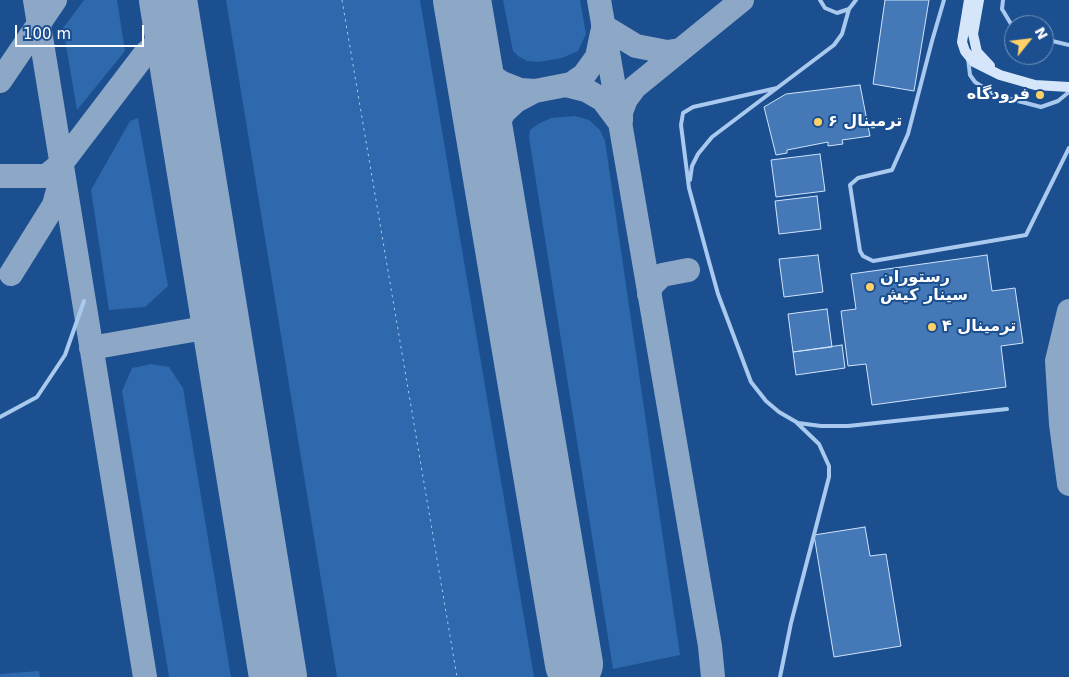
<!DOCTYPE html>
<meta charset="utf-8">
<style>
body{margin:0}
#map{position:relative;width:1069px;height:677px;overflow:hidden;background:#1b4f8f;font-family:"DejaVu Sans",sans-serif}
canvas{display:block}
.north{position:absolute;left:1004px;top:15px;width:50px;height:50px;box-sizing:border-box;background:#1b4f8f;border:1px solid #7695bc;border-radius:50%;rotate:61deg;font-size:14px;font-weight:700;line-height:20px;text-align:center;color:#fff}
.north::after{content:'';display:block;margin:auto;width:18px;height:22px;background:#ffd166;clip-path:polygon(50% 0,100% 100%,50% 72%,0 100%)}
.scale{position:absolute;left:15px;top:25px;width:129px;height:22px;box-sizing:border-box;border:2px solid #fff;border-top:0;padding-left:6px;font-size:15px;line-height:18px;white-space:nowrap;color:#fff;-webkit-text-stroke:4px #1b4f8f;paint-order:stroke}
</style>
<div id="map">
<canvas width="1069" height="677"></canvas>
<div class="north">N</div>
<div class="scale">100 m</div>
</div>
<script>
const g = document.querySelector('canvas').getContext('2d');
g.lineJoin = 'round';
function paint(path, color) {
  g.fillStyle = color;
  g.fill(path, 'evenodd');
}
function shape(rows) {
  const path = new Path2D();
  for (const r of rows) {
    path.moveTo(r[0], r[1]);
    for (let i = 2; i < r.length; i += 2) path.lineTo(r[i], r[i + 1]);
  }
  return path;
}
function trace(path, color, width, dash) {
  g.strokeStyle = color;
  g.lineWidth = width;
  g.lineCap = dash ? 'butt' : 'round';
  g.setLineDash(dash || []);
  g.stroke(path);
}
function write(font, color, halo, rows, align = 'center') {
  g.font = font + ' "DejaVu Sans",Vazirmatn,sans-serif';
  g.lineWidth = 4;
  g.setLineDash([]);
  g.textBaseline = 'middle';
  g.strokeStyle = halo;
  g.fillStyle = color;
  for (const [text, x, y, turn = 0] of rows) {
    g.save();
    g.translate(x, y);
    g.rotate((+turn || 0) * Math.PI / 180);
    g.textAlign = isNaN(turn) ? turn : align;
    if (halo) g.strokeText(text, 0, 0);
    g.fillText(text, 0, 0);
    g.restore();
  }
}
paint(shape([
 [84,0,117,0,125,51,77,110,63,28],
 [226,0,420,0,534,677,337,677],
 [503,0,580,0,586,34,578,51,562,58,539,62,527,61,518,56,513,51],
 [575,116,589,120,600,130,605,141,680,655,613,669,529,137,530,130,538,124,551,118],
 [138,118,168,286,145,307,109,310,91,190,130,121],
 [151,364,169,367,183,388,231,677,169,677,122,391,132,368],
 [39,671,40,677,0,677,0,674]
]), '#2e69ad');
trace(shape([
 [35,0,145,677],
 [599,0,710,646,713,677],
 [603,26,636,46,667,52,680,50],
 [471,49,490,75,502,83,520,90,535,91,571,84,584,75,597,57,602,33],
 [0,81,55,0],
 [566,85,586,90,603,100,618,120],
 [621,121,621,112,626,99,635,87,742,0],
 [489,151,491,135,504,112,516,101,535,91],
 [0,176,46,176,61,164,144,55,172,30],
 [11,274,54,205,62,176],
 [649,294,652,285,662,275,688,270],
 [1069,311,1057,361,1061,424,1069,484],
 [91,348,221,325],
 [574,664,575,677]
]), '#8da7c7', 24);
trace(shape([
 [168,0,278,677],
 [462,0,574,664]
]), '#8da7c7', 58);
const building = shape([
 [885,0,929,0,914,91,873,84,885,0],
 [860,85,870,136,842,140,843,144,828,146,828,142,787,150,787,153,776,155,764,107,786,94,860,85],
 [820,154,825,191,776,197,771,160,820,154],
 [817,196,821,229,779,234,775,201,817,196],
 [818,255,823,292,784,297,779,259,818,255],
 [987,255,992,291,1015,288,1023,343,1001,346,1006,387,872,405,866,364,848,366,841,311,856,309,851,274,987,255],
 [827,309,832,347,793,352,788,314,827,309],
 [842,345,845,368,796,375,793,352,842,345],
 [865,527,870,556,886,554,901,646,834,657,814,535,865,527]
]);
paint(building, '#4478b7');
trace(building, '#cfe3fa', 1);
trace(shape([
 [342,0,457,677]
]), '#a9c9ee', 1, [2.5, 4]);
trace(shape([
 [820,0,825,8,837,13,849,9,856,0],
 [944,0,932,41,908,134,892,170,858,178,850,185,860,251,863,256,873,261,1026,235,1069,148],
 [1003,0,1002,9,1014,29],
 [1044,39,1069,45],
 [968,58,970,75,975,82,995,95,1041,107,1058,101,1069,92],
 [777,88,693,107,683,113,681,125,689,188,708,258,718,294,751,382,766,401,779,412,798,423,821,426,848,426,1007,409],
 [690,180,692,166,698,154,712,137,834,45,842,34,849,9],
 [0,417,37,397,65,355,84,301],
 [780,677,791,623,829,477,829,466,819,444,796,422]
]), '#a9c9ee', 4);
trace(shape([
 [969,0,962,42,965,51,974,62,1000,75,1035,85,1069,87],
 [979,0,973,34,977,52,990,66]
]), '#d6e6fa', 10);
for (const [x, y, r, color] of [
 [1040,95,5,"#ffd166"],
 [818,122,5,"#ffd166"],
 [870,287,5,"#ffd166"],
 [932,327,5,"#ffd166"]
]) {
  const dot = new Path2D();
  dot.arc(x, y, r, 0, 2 * Math.PI);
  g.fillStyle = color;
  g.fill(dot);
  trace(dot, '#1b4f8f', 2);
}
write('bold 16px', '#fff', '#1b4f8f', [
 ["فرودگاه",1030,95,"right"],
 ["ترمینال ۶",828,122],
 ["رستوران",880,278],
 ["سینار کیش",880,296],
 ["ترمینال ۴",942,327]
], 'left');
</script>
